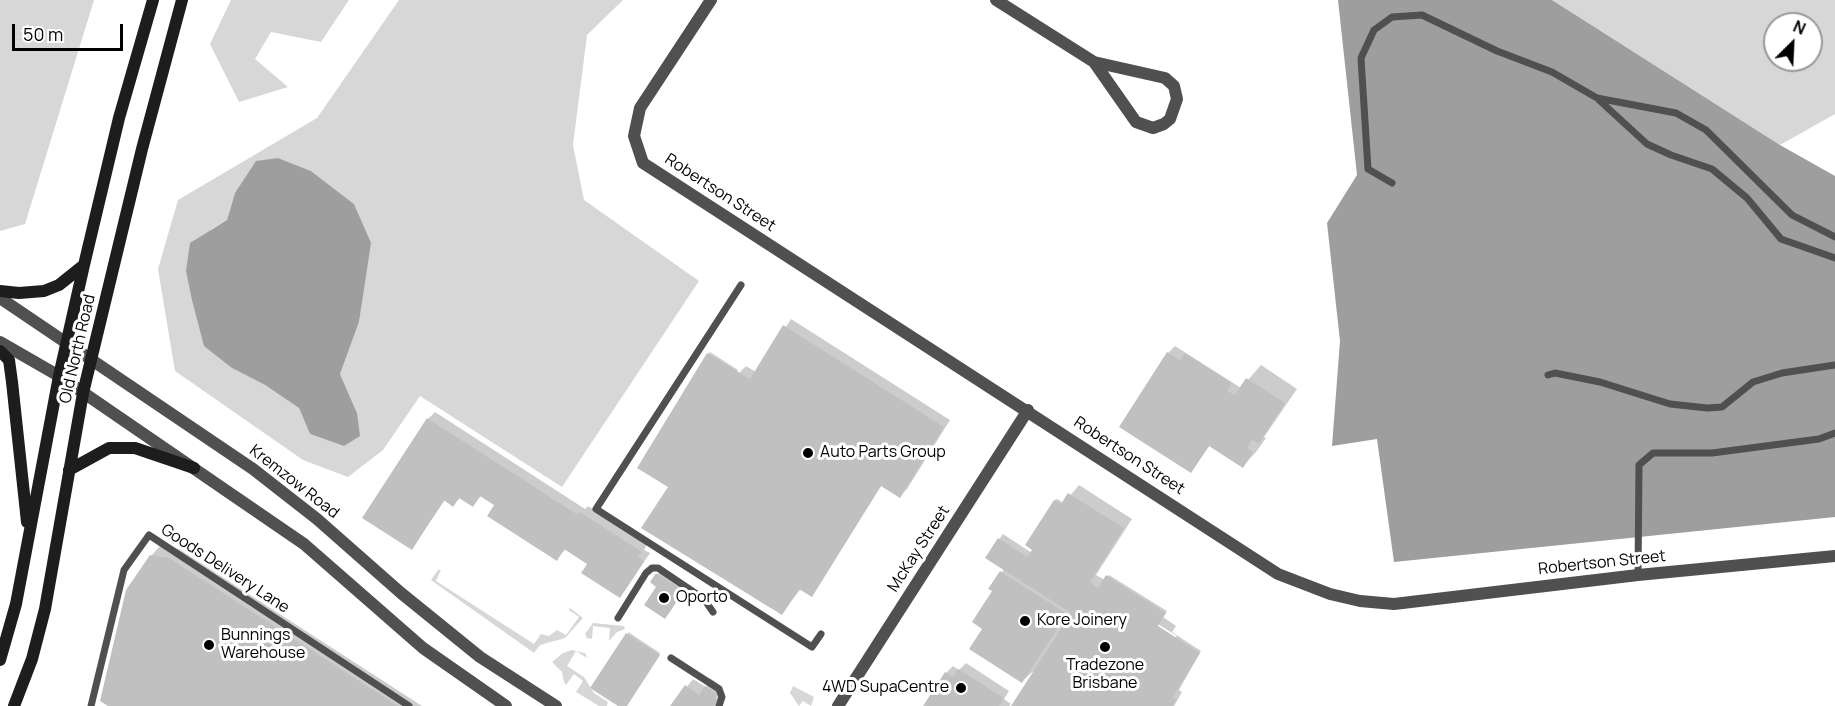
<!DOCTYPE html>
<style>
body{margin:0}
#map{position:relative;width:1835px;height:706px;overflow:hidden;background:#fff;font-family:Manrope,sans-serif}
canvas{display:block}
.north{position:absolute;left:1763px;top:12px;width:60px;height:60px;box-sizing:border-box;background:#fff;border:2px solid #999;border-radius:50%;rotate:24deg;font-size:16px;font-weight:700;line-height:24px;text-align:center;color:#000}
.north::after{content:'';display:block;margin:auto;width:21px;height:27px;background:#000;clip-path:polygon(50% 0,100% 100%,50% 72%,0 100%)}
.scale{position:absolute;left:12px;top:24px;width:111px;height:27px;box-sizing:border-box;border:3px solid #000;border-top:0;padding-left:8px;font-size:18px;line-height:21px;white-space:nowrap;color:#000;-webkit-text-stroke:4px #fff;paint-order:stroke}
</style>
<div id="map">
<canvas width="1835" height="706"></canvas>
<div class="north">N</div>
<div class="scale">50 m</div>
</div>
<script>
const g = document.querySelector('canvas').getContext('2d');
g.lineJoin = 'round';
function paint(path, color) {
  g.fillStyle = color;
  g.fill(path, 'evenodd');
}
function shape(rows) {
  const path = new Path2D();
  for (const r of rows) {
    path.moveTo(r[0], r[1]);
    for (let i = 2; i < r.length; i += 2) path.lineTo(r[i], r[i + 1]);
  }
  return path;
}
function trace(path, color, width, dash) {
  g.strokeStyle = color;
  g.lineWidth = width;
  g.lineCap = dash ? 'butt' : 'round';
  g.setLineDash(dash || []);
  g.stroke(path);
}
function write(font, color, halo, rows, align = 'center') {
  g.font = font + ' Manrope,sans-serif';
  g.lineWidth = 6;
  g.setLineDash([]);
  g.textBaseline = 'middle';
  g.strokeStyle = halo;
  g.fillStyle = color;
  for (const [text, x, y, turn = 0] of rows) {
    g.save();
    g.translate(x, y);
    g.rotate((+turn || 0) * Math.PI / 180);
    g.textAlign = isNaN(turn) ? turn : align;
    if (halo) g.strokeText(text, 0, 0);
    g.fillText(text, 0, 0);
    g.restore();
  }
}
paint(shape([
 [0,0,94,0,25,224,0,231],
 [231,0,349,0,321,42,271,32,255,59,288,87,239,102,210,44],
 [399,0,623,0,587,35,573,145,584,200,699,281,562,487,420,396,383,450,348,477,303,460,175,371,158,269,178,200,317,118],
 [278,158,311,171,354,204,370,243,359,322,340,374,357,413,344,446,310,434,299,408,265,385,232,368,210,230,227,220,235,193],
 [1552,0,1835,0,1835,114,1780,145],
 [1775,24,1811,24,1811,60,1775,60],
 [438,570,441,570,436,581,534,644,541,634,549,636,557,630,566,635,579,617,569,610,570,608,583,618,565,638,540,645,534,653,431,580],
 [593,623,624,626,625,629,617,632,609,641,610,628,593,626,592,639,587,638,585,634],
 [572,650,585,653,587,658,576,651,567,666,584,677,594,693,608,702,607,706,599,706,576,692,583,681,574,674,566,685,564,682,562,672,552,662,563,653],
 [793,686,814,697,811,706,803,701,799,706,790,693]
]), '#d7d7d7');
paint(shape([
 [1338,0,1552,0,1780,145,1835,176,1835,517,1394,562,1377,439,1332,446,1340,341,1327,223,1357,175],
 [278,158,311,171,354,204,371,243,359,322,340,374,357,413,360,436,344,446,310,434,299,408,265,385,232,368,204,346,192,300,186,271,190,243,227,220,235,193,256,161]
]), '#9e9e9e');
paint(shape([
 [791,319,950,420,907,489,900,496,882,485,782,613,669,486,708,354,710,352,738,370,736,376,746,366,756,372],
 [1175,346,1241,388,1261,365,1297,389,1264,437,1266,438,1256,452,1243,466,1210,445,1191,471,1168,353],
 [435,412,585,509,588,506,647,544,644,550,650,553,626,589,619,596,589,563,566,549,556,559,496,504,482,495,473,505,461,497,453,505,445,500,412,548,428,419],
 [1079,485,1132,519,1096,575,1105,580,1109,575,1167,611,1163,617,1176,626,1172,632,1201,651,1179,690,1182,692,1174,706,1013,706,1036,669,1022,681,988,623,993,592,991,588,1004,569,987,557,1003,534,1032,553,1034,549,1027,544,1055,500,1057,499,1064,503],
 [1158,624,1177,636,1175,638,1156,626],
 [160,546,179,549,422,706,110,706,151,556],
 [662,569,687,586,665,617,658,586,652,582],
 [628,632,660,653,626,706,620,706],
 [966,663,1009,691,1004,699,1011,704,1009,706,925,706,946,673,953,666,959,670],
 [710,678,723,687,721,690,724,692,715,706,672,706,693,679,706,687]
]), '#0003');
paint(shape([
 [783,325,944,427,900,498,881,486,812,597,799,589,782,615,641,528,668,487,637,468,707,353,750,379],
 [1167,352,1180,360,1185,353,1232,383,1227,391,1235,395,1246,378,1285,403,1259,444,1252,440,1247,448,1253,452,1243,468,1209,446,1191,473,1119,427],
 [427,418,578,515,580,512,642,552,638,557,644,561,620,598,581,573,587,564,564,549,557,561,487,516,494,505,480,496,473,507,459,498,453,507,444,500,412,550,362,518],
 [1068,493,1124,528,1090,582,1098,588,1106,575,1166,613,1158,626,1200,653,1173,697,1177,700,1172,706,1011,706,1071,613,985,558,998,538,1027,557,1032,550,1025,545,1054,500,1061,504],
 [150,555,169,558,398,706,108,706,100,701,126,590],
 [1000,571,1067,614,1022,683,969,649,982,629,972,622,992,591,988,589],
 [656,573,684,591,665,619,644,605,656,587,650,582],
 [626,633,660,655,627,706,618,706,590,688],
 [958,669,1004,698,999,706,923,706,945,672,953,677],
 [685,685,699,695,705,686,717,694,715,698,718,700,714,706,670,706]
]), '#c0c0c0');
trace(shape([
 [1599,100,1647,144,1671,155,1712,169,1747,198,1781,239,1835,258],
 [1392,183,1368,169,1361,58,1374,30,1392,17,1422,15,1497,51,1552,72,1597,98,1676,113,1706,130,1792,215,1835,237],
 [741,285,596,509,812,647,821,634],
 [1548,375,1555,373,1600,382,1670,404,1707,408,1722,407,1753,382,1782,373,1835,365],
 [1638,575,1639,465,1653,453,1712,453,1819,439,1835,433],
 [618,618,646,573,652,568,658,568,704,599,713,612],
 [671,658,719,689,722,697,719,706],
 [91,706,124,570,149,535,409,706]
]), '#505050', 7);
trace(shape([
 [711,0,640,108,634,136,643,163,1278,574,1330,594,1360,601,1394,604,1638,575,1835,556],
 [996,0,1094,62,1165,78,1174,86,1177,99,1170,119,1164,124,1153,128,1136,122,1094,62],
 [838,706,1028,410]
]), '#505050', 12);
trace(shape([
 [0,298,253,469,317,519,401,593,480,657,556,706],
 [0,342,59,376,304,544,423,648,506,706]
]), '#505050', 12);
trace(shape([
 [0,291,19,293,44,291,59,285,84,265],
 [0,351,9,360,12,382,27,522],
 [69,470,109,448,135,448,194,468],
 [0,660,16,604,59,376,84,265,119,118,153,0],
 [14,706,32,659,45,609,83,393,142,149,182,0]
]), '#1d1d1d', 12);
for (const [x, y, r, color] of [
 [808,453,6,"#000"],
 [664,598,6,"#000"],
 [1025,621,6,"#000"],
 [209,645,6,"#000"],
 [1105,647,6,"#000"],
 [961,688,6,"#000"]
]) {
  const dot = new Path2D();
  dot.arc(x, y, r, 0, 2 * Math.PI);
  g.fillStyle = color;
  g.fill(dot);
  trace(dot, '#fff', 2);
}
write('16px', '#000', '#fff', [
 ["Robertson Street",720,193,33],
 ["Old North Road",78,349,-77],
 ["Robertson Street",1129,456,33],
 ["Kremzow Road",294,482,38],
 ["McKay Street",919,549,-57],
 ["Robertson Street",1602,563,-6],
 ["Goods Delivery Lane",225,569,33]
]);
write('16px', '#000', '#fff', [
 ["Auto Parts Group",820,453],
 ["Oporto",676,598],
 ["Kore Joinery",1037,621],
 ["Bunnings",221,636],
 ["Warehouse",221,654],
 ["Tradezone",1105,666,"center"],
 ["Brisbane",1105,684,"center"],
 ["4WD SupaCentre",949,688,"right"]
], 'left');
</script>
